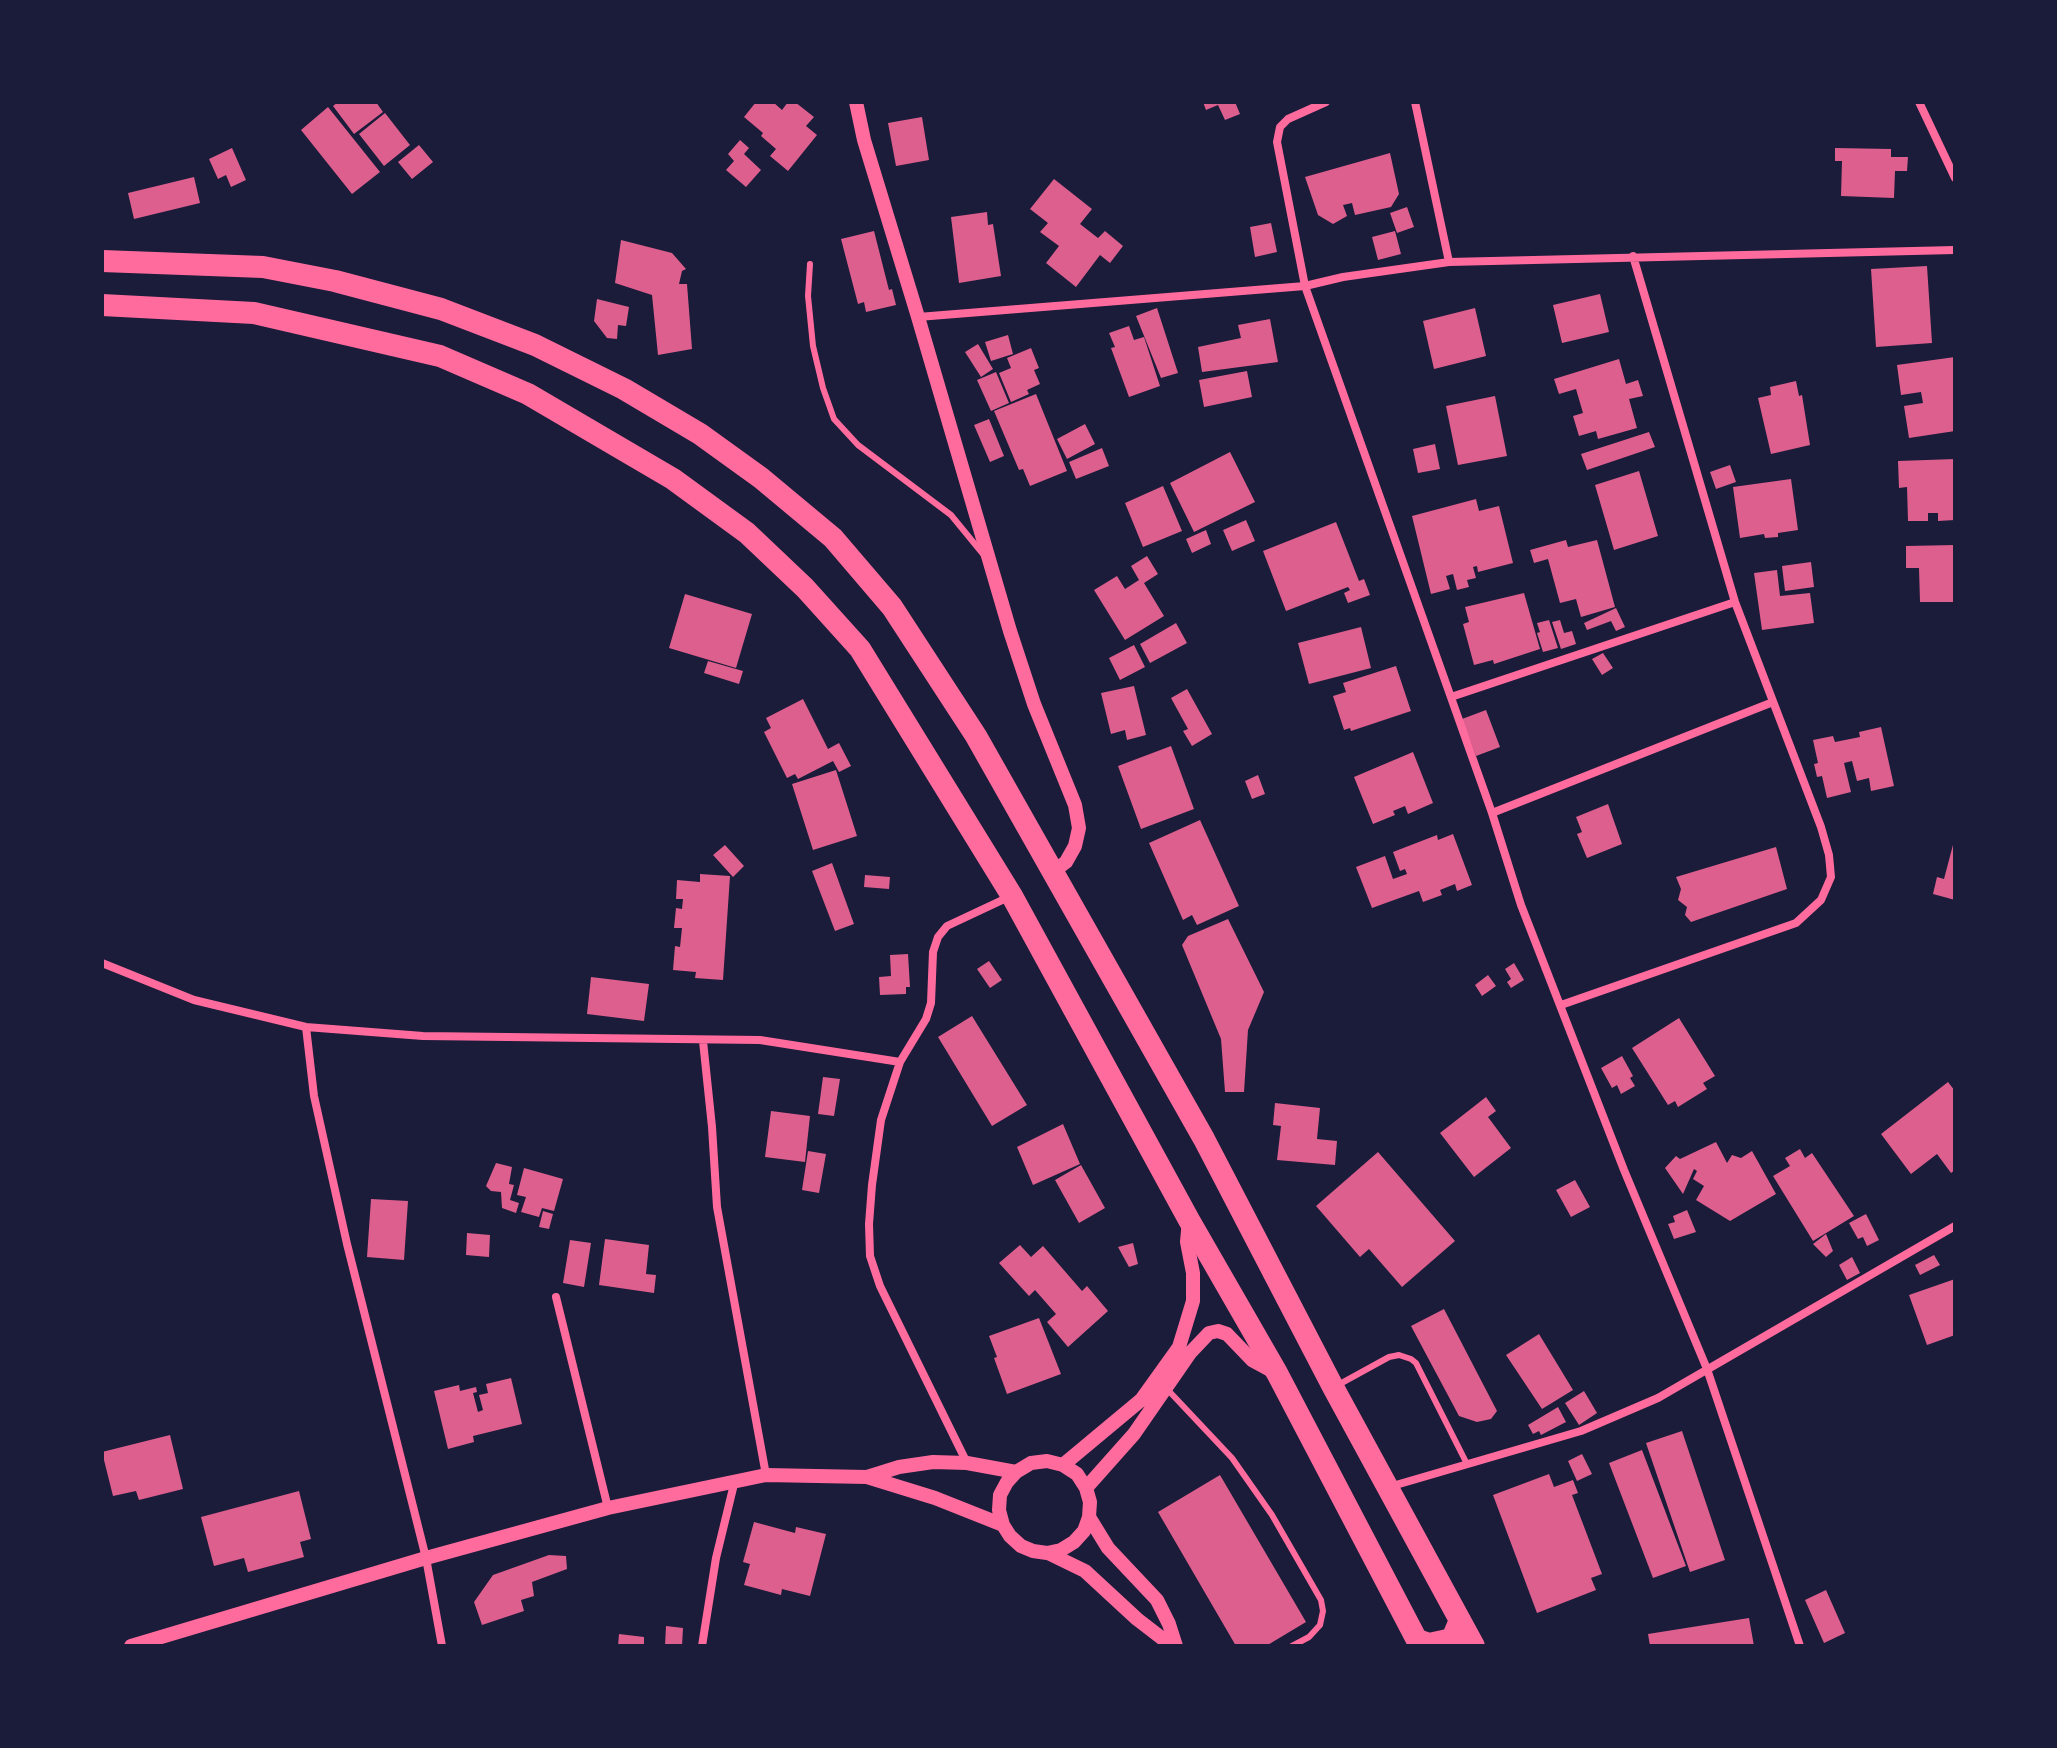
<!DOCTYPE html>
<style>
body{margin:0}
#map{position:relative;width:2057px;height:1748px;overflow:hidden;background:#1b1b3a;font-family:"Open Sans",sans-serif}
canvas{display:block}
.frame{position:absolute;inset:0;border:104px solid #1b1b3a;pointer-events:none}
</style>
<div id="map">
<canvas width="2057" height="1748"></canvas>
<div class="frame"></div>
</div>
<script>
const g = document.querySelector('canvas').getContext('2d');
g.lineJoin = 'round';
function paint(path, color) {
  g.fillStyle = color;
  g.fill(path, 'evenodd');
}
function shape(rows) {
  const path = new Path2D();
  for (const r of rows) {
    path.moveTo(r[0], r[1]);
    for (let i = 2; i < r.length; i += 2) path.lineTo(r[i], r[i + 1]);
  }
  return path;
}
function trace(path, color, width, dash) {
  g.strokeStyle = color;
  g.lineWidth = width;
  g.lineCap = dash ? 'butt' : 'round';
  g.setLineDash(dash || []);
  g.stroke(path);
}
paint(shape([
 [338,102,376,102,383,112,354,134,333,106],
 [756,102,773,102,782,110,788,102,795,102,814,117,806,126,817,135,788,171,770,156,776,149,761,136,763,133,744,117],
 [1203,102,1235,102,1240,114,1225,120,1218,105,1206,110],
 [328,107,380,172,352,194,301,130],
 [385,113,410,145,384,166,359,134],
 [922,117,929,160,896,166,888,123],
 [740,140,749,148,744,154,761,170,746,187,726,170,734,161,728,154],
 [419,145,433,162,412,179,398,162],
 [232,148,246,180,231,187,226,175,218,179,209,159],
 [1835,148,1891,149,1891,157,1908,157,1907,171,1895,171,1894,198,1841,196,1842,161,1835,161],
 [1390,153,1399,194,1391,207,1355,215,1352,203,1343,205,1347,216,1333,224,1318,215,1305,177],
 [194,177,200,203,134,219,128,193],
 [1054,179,1092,209,1080,224,1098,238,1105,231,1123,246,1110,263,1100,255,1076,287,1046,263,1059,246,1040,232,1048,223,1030,209],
 [1407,207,1414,227,1397,233,1390,213],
 [987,212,988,225,993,224,1001,276,959,283,951,217],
 [1271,223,1277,252,1255,257,1250,227],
 [874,231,889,290,892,289,896,305,866,312,864,302,858,304,841,239],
 [1395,231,1401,254,1378,260,1372,237],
 [621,240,672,253,686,269,682,271,679,284,687,284,692,349,658,355,652,295,615,283],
 [1927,266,1932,343,1876,347,1871,269],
 [1600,294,1609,332,1562,343,1553,305],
 [597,299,629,307,626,326,618,325,617,339,607,338,594,321],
 [1157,308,1178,373,1161,378,1136,316],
 [1475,308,1486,356,1434,369,1423,321],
 [1270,319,1278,362,1202,372,1198,347,1241,338,1238,325],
 [1129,326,1134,340,1144,337,1160,386,1129,397,1111,348,1115,347,1109,333],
 [1008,335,1013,354,991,361,985,342],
 [978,344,993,369,981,377,965,352],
 [1031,348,1039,368,1034,370,1040,384,1027,390,1029,394,1011,402,999,373,1011,368,1007,358],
 [1955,357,1955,431,1909,438,1904,406,1923,403,1921,392,1901,395,1897,365],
 [1619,359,1626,384,1638,380,1643,396,1629,399,1637,428,1598,439,1596,431,1579,436,1573,416,1583,413,1576,389,1559,394,1554,379],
 [1247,371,1252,397,1204,407,1199,380],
 [996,372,1009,403,991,411,977,380],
 [1796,381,1799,396,1802,395,1810,445,1771,454,1758,398,1771,395,1770,387],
 [1036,394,1067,471,1030,486,1023,469,1019,470,994,411],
 [1495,396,1507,456,1458,465,1446,406],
 [989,419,1004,456,990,462,974,425],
 [1085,424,1095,444,1067,459,1057,439],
 [1649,432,1655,447,1587,470,1581,454],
 [1435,444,1440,469,1418,473,1413,449],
 [1102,448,1109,466,1076,479,1069,462],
 [1230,452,1255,502,1194,532,1170,483],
 [1955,459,1955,520,1938,521,1938,513,1928,513,1928,521,1908,521,1907,487,1899,488,1898,461],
 [1730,465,1736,482,1716,489,1710,472],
 [1639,471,1658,536,1614,550,1595,485],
 [1791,479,1798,530,1778,533,1778,537,1765,538,1764,534,1740,538,1733,487],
 [1163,486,1182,531,1143,547,1125,503],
 [1476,499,1479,511,1499,506,1513,563,1478,572,1477,566,1473,567,1476,578,1467,580,1469,587,1457,590,1453,574,1446,576,1450,589,1431,594,1412,516],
 [1246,520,1255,541,1232,551,1223,530],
 [1336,522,1359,581,1364,579,1370,595,1348,603,1344,593,1350,590,1348,587,1286,611,1263,551],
 [1206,530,1211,544,1192,553,1186,539],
 [1566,540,1568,547,1597,540,1615,607,1581,617,1576,599,1560,603,1548,559,1534,563,1530,550],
 [1955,545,1955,602,1920,602,1919,568,1906,568,1906,546],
 [1147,556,1158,574,1144,583,1164,616,1125,640,1094,590,1117,576,1125,589,1139,580,1131,566],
 [1811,562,1814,587,1785,591,1782,566],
 [1777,570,1780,596,1810,593,1814,623,1762,630,1754,573],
 [1524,593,1540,649,1494,664,1493,660,1474,665,1463,624,1469,622,1465,607],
 [685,594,752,614,736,668,669,648],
 [1616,608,1625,627,1616,631,1611,621,1587,630,1584,623],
 [1549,620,1558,648,1543,652,1537,633,1540,632,1537,623],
 [1560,620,1564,633,1572,631,1576,644,1561,649,1552,622],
 [1176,623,1187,643,1150,663,1140,644],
 [1361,627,1371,668,1309,684,1298,643],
 [1134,645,1145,667,1120,680,1109,658],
 [1603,653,1613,668,1602,675,1592,659],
 [708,661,743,671,739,684,704,673],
 [1396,666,1411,711,1351,731,1350,728,1344,730,1333,696,1346,692,1343,683],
 [1134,686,1146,735,1127,740,1125,730,1111,734,1101,693],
 [1187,689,1212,734,1192,746,1183,731,1188,729,1171,698],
 [803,699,828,749,839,743,851,766,839,772,833,761,798,779,795,774,787,778,764,732,771,728,766,718],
 [1486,710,1500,747,1476,756,1462,719],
 [1881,727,1894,786,1871,791,1869,778,1857,781,1852,761,1844,763,1851,792,1827,798,1822,776,1817,777,1814,764,1818,763,1813,740,1833,736,1835,742,1860,737,1859,732],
 [1171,746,1194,809,1141,829,1118,766],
 [1413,752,1433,803,1408,814,1405,806,1393,811,1395,815,1373,824,1354,777],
 [836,770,857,836,813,850,792,784],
 [1258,775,1265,794,1252,799,1245,781],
 [1608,804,1622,844,1587,858,1577,834,1582,832,1576,817],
 [1200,820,1239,906,1197,925,1192,915,1183,920,1149,843],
 [1453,834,1472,885,1457,891,1455,884,1440,890,1442,895,1423,902,1419,891,1372,908,1356,867,1385,856,1393,879,1407,874,1405,869,1400,871,1393,852,1437,835,1438,840],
 [1954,841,1955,841,1955,900,1933,894,1937,877,1944,879],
 [725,845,744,866,733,877,713,855],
 [1776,847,1787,889,1691,922,1685,915,1687,907,1678,900,1681,889,1676,877],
 [832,863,854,924,835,931,812,871],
 [700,874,730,876,723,980,695,978,696,972,673,970,675,946,680,947,682,928,674,928,676,908,682,909,683,899,676,899,677,880,700,882],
 [865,875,890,877,889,889,864,887],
 [1228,919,1264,992,1248,1030,1244,1092,1225,1092,1221,1039,1182,945,1188,936],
 [908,954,910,987,906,987,906,994,880,995,879,977,891,976,890,955],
 [989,961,1002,980,990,988,977,969],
 [1514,963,1524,980,1511,988,1507,982,1511,979,1505,969],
 [1488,975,1496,986,1482,996,1475,985],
 [591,977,649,984,644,1021,587,1014],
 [972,1016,1027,1105,992,1126,938,1037],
 [1679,1018,1715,1076,1703,1083,1707,1089,1678,1107,1675,1101,1668,1105,1632,1048],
 [1622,1056,1633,1076,1630,1078,1635,1086,1621,1094,1617,1085,1612,1088,1601,1068],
 [823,1077,840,1079,834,1116,818,1114],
 [1948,1082,1955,1091,1955,1170,1951,1173,1937,1154,1911,1174,1881,1134],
 [1486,1097,1496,1111,1488,1117,1511,1148,1474,1177,1440,1133],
 [1275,1103,1320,1108,1317,1139,1337,1141,1335,1165,1277,1160,1281,1126,1273,1125],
 [771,1111,810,1116,805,1162,765,1157],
 [1063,1124,1080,1164,1033,1185,1017,1147],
 [1716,1142,1727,1163,1732,1155,1741,1158,1752,1151,1776,1194,1730,1221,1696,1200,1704,1186,1693,1179,1697,1171,1694,1169,1683,1194,1665,1168,1676,1156,1680,1159],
 [1800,1149,1805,1158,1812,1153,1854,1216,1813,1241,1773,1176,1790,1166,1785,1158],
 [808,1151,826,1154,819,1193,802,1190],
 [1378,1152,1455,1241,1402,1287,1369,1249,1360,1257,1316,1206],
 [496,1163,512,1167,509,1184,514,1185,510,1200,519,1203,516,1213,502,1208,501,1192,491,1191,486,1186],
 [1081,1165,1105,1208,1079,1223,1055,1180],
 [524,1168,563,1179,554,1211,542,1208,539,1217,521,1212,526,1197,517,1195],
 [1575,1180,1590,1207,1571,1217,1556,1190],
 [371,1199,408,1201,404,1260,367,1257],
 [1687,1210,1696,1232,1674,1239,1668,1224,1675,1222,1673,1216],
 [543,1211,553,1214,549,1229,539,1227],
 [1866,1214,1879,1240,1867,1246,1863,1237,1858,1239,1849,1223],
 [467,1233,490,1235,489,1257,466,1255],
 [1826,1234,1833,1251,1826,1257,1813,1244],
 [605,1239,649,1245,646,1274,656,1275,654,1293,599,1285],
 [570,1240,591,1243,584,1287,563,1283],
 [1133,1243,1138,1264,1129,1267,1118,1247],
 [1020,1245,1031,1257,1043,1246,1082,1291,1087,1286,1108,1311,1068,1347,1047,1322,1056,1314,1035,1290,1029,1296,999,1263],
 [1934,1255,1940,1265,1920,1275,1915,1265],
 [1852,1257,1860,1273,1847,1280,1839,1265],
 [1955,1279,1955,1335,1927,1345,1909,1295],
 [1444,1309,1497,1411,1491,1419,1477,1422,1459,1416,1411,1326],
 [1039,1318,1061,1374,1007,1394,994,1358,997,1357,989,1336],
 [1539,1334,1573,1390,1542,1409,1506,1355],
 [511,1378,522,1424,473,1436,474,1442,448,1449,434,1391,459,1385,460,1391,476,1387,477,1392,473,1393,478,1412,483,1410,479,1395,488,1393,486,1384],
 [1584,1391,1597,1413,1579,1425,1565,1403],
 [1558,1407,1566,1422,1541,1435,1539,1431,1533,1434,1528,1425],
 [1682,1431,1725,1560,1690,1572,1646,1443],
 [170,1435,183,1489,139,1500,136,1491,113,1496,102,1452],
 [1642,1450,1686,1566,1653,1578,1609,1463],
 [1582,1454,1592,1474,1577,1481,1568,1461],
 [1549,1474,1554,1487,1573,1480,1578,1493,1572,1495,1602,1574,1591,1578,1596,1590,1537,1613,1493,1495],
 [1220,1475,1306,1622,1266,1646,1236,1646,1158,1512],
 [299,1491,311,1539,300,1542,304,1557,248,1572,244,1558,214,1566,201,1517],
 [754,1522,795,1533,796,1527,826,1534,810,1596,782,1589,781,1595,744,1585,750,1564,743,1562],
 [549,1555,566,1556,567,1569,532,1582,534,1596,521,1600,524,1611,482,1625,474,1602,493,1575],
 [1826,1590,1845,1633,1824,1643,1805,1600],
 [1749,1618,1754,1646,1650,1646,1648,1634],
 [666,1626,683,1628,682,1646,665,1646],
 [619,1634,644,1637,644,1646,618,1646]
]), '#dd5f8e');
trace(shape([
 [810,264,808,296,813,346,823,388,834,419,858,445,951,515,983,554],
 [1338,1385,1389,1357,1399,1355,1411,1359,1416,1363,1467,1464],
 [1167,1389,1232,1458,1272,1515,1321,1600,1323,1611,1320,1625,1309,1637,1292,1646]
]), '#ff6b9d', 6);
trace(shape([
 [1326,102,1288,119,1280,127,1277,142,1305,286,1492,813,1521,905,1624,1170,1707,1369,1800,1646],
 [1415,102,1449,262],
 [1919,102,1955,178],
 [918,317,1305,286,1343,277,1449,262,1955,250],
 [1451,697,1735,602],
 [1492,813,1773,702],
 [102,963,194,1000,306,1027,423,1036,760,1040,900,1062],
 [1561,1005,1796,923,1821,900,1831,877,1829,855,1821,827,1735,602,1633,256],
 [306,1027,314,1096,347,1244,426,1558,442,1646],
 [703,1041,712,1127,717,1207,766,1475],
 [556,1297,608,1508],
 [967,1463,880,1286,870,1256,869,1224,872,1185,881,1120,900,1062,926,1019,931,1003,933,952,938,937,947,926,1011,896],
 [1389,1487,1581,1431,1658,1398,1955,1226],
 [702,1646,716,1558,735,1480]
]), '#ff6b9d', 8);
trace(shape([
 [856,102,864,140,918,317,1010,631,1034,704,1075,805,1079,828,1075,846,1066,862,1054,871],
 [1063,1465,1141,1400,1179,1347,1193,1301,1193,1273,1187,1242,1189,1220],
 [867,1477,899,1467,933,1462,967,1463,1016,1472,1031,1463,1047,1461,1063,1465,1077,1474,1086,1488,1090,1502,1089,1517,1084,1531,1074,1542,1061,1550,1047,1553,1033,1551,1021,1546,1010,1536,1003,1525,999,1510,1000,1495,1007,1482,1016,1472],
 [1086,1488,1134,1434,1190,1353,1209,1333,1218,1331,1227,1334,1252,1360,1276,1373],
 [1089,1517,1108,1548,1157,1600,1169,1624,1176,1646],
 [1048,1553,1085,1571,1137,1619,1172,1646],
 [131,1646,426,1558,608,1508,766,1475,867,1477,935,1498,1003,1525]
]), '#ff6b9d', 14);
trace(shape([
 [102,261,263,267,335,281,441,309,535,345,624,389,700,434,761,478,833,538,892,607,976,736,1204,1139,1333,1387,1474,1646],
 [102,305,254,313,440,356,528,394,673,479,747,533,805,588,860,649,1012,896,1189,1220,1277,1373,1420,1646],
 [1418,1640,1429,1644,1452,1639,1460,1620]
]), '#ff6b9d', 22);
</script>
